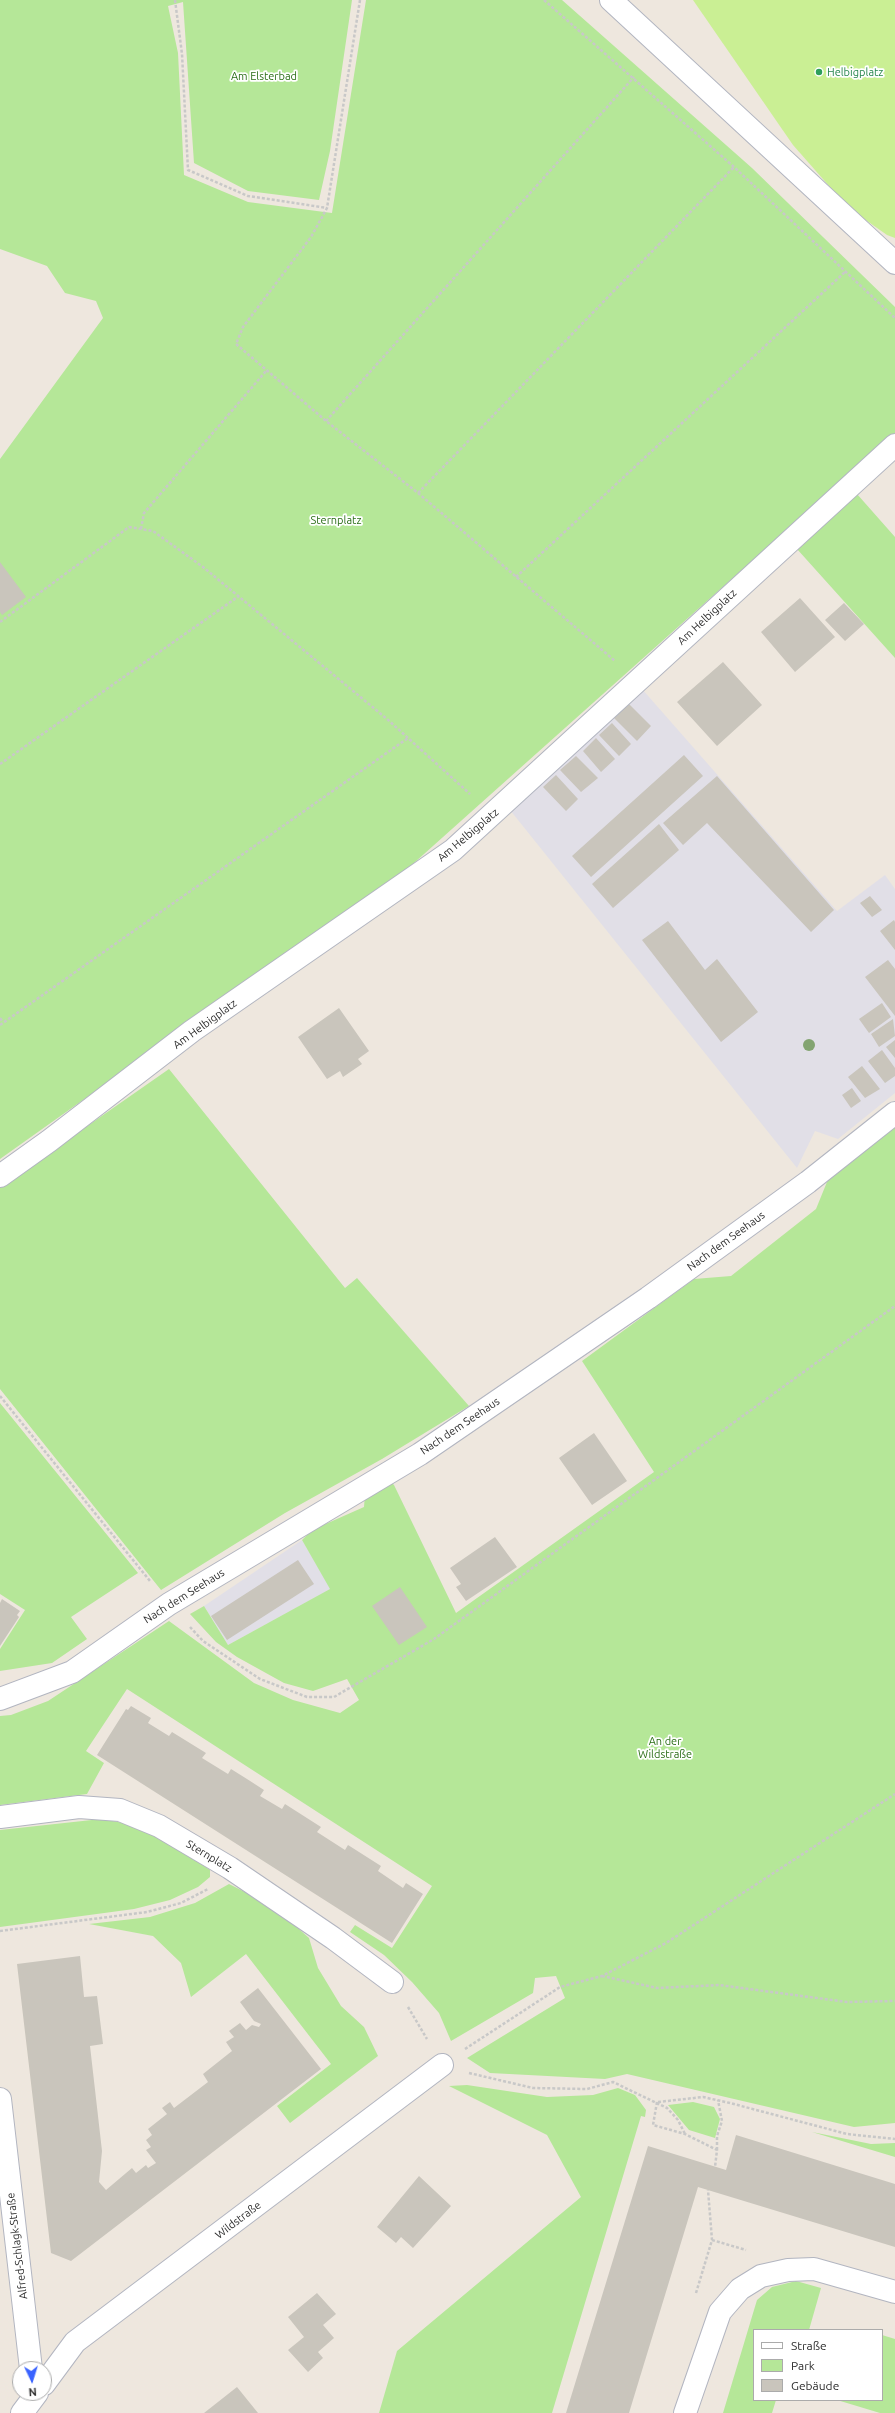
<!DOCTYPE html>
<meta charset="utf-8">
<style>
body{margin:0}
#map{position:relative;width:895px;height:2413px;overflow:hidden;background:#eee7de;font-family:Ubuntu,sans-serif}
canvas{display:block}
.legend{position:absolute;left:753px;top:2329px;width:130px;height:72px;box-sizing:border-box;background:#fff;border:1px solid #ababab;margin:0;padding:5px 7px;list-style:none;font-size:12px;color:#2c2c2c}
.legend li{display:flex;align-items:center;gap:8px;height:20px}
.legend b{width:20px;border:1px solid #ababab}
.north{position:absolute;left:12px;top:2361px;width:40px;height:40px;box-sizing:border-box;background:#fff;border:1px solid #ababab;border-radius:50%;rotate:176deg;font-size:11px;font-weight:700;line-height:16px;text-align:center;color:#2c2c2c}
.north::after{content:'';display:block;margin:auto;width:14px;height:18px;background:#3a63ff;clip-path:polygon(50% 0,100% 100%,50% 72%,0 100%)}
</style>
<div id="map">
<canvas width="895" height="2413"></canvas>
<ul class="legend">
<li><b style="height:5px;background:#fff"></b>Straße</li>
<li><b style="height:11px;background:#b5e798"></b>Park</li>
<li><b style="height:11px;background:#c9c5bc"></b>Gebäude</li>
</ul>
<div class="north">N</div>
</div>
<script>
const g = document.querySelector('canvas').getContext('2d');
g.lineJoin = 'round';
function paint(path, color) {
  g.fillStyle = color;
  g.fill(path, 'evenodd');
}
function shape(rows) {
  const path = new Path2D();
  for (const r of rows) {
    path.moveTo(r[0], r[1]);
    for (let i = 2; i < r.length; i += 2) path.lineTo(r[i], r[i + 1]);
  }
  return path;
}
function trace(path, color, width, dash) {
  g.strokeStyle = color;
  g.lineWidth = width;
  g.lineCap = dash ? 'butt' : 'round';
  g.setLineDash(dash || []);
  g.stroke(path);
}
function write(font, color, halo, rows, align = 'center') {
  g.font = font + ' Ubuntu,sans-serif';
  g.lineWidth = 3.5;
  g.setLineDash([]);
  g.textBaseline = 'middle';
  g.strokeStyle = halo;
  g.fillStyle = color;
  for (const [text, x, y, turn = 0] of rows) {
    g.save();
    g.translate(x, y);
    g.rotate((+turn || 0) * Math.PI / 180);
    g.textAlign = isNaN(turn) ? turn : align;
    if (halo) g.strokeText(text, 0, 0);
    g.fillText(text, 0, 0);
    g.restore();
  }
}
paint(shape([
 [642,689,837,911,885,875,895,889,895,1093,838,1139,815,1131,797,1168,510,810],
 [302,1540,331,1589,228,1645,204,1606]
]), '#e1dfe7');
paint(shape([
 [0,0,352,0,330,151,319,200,248,191,194,163,183,2,168,6,178,53,184,175,248,202,332,213,366,0,562,0,752,168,895,307,895,433,405,871,0,1159,0,459,103,318,96,301,65,293,47,266,0,249],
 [857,494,895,537,895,658,797,549],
 [169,1069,345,1288,357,1278,469,1406,382,1459,285,1513,161,1590,0,1389,0,1187],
 [895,1121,895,2123,854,2127,627,2074,605,2079,490,2073,467,2058,565,1998,556,1976,535,1978,533,1993,451,2041,439,2013,412,1982,384,1955,350,1932,355,1925,392,1948,432,1886,127,1689,86,1751,104,1763,87,1794,0,1805,0,1716,11,1715,48,1701,169,1621,254,1683,293,1700,340,1713,359,1700,347,1679,313,1691,284,1683,237,1657,216,1642,190,1614,204,1606,228,1645,330,1589,302,1540,312,1530,364,1507,365,1494,390,1481,394,1485,456,1613,654,1472,582,1361,694,1279,731,1276,816,1209,829,1177],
 [0,1403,138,1573,71,1617,87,1639,52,1663,0,1671,0,1649,25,1610,0,1594],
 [101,1819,135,1825,180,1849,210,1870,210,1877,198,1887,170,1900,134,1909,0,1927,0,1830],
 [229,1884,253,1896,291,1922,309,1938,318,1968,341,2006,364,2027,378,2056,290,2123,277,2106,331,2064,246,1954,191,1997,181,1963,153,1936,89,1924,150,1917,195,1903],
 [467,2085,547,2097,593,2095,618,2088,635,2095,646,2110,645,2117,641,2116,552,2413,379,2413,397,2351,581,2197,547,2135,449,2086],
 [693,2102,714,2107,720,2119,715,2138,689,2130,668,2105],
 [812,2132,871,2144,895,2143,895,2157],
 [796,2281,821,2288,809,2330,754,2330,754,2400,776,2400,772,2413,723,2413,757,2300,772,2287],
 [882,2335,895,2339,895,2413,880,2413,837,2400,882,2400]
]), '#b5e798');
paint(shape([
 [693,0,895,0,895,238,887,235,860,216,837,195,793,145]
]), '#caef94');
paint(shape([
 [0,562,26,597,2,615,0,612],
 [800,598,835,637,795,672,761,632],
 [844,603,864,624,845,641,825,620],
 [723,662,762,705,717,746,677,702],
 [628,703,651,726,637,741,614,718],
 [612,723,631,744,619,756,599,735],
 [596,738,615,759,601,772,583,751],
 [684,755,703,776,591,877,572,856],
 [576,756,598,778,581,792,560,770],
 [556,775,578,799,566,811,543,787],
 [717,776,834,910,811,932,707,823,683,845,663,823],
 [659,824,679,850,613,908,592,884],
 [870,896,882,910,872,917,860,903],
 [894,920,895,922,895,950,880,931],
 [668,921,705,970,717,959,758,1012,721,1042,642,940],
 [888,960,895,969,895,1016,865,977],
 [882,1003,891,1017,869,1033,859,1019],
 [339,1008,369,1051,358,1059,362,1064,343,1077,340,1071,327,1079,298,1037],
 [893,1019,895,1036,879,1047,871,1034],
 [895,1040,895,1058,886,1047],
 [882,1050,895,1068,895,1076,885,1083,868,1061],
 [862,1066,880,1089,865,1098,848,1077],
 [852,1088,861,1101,851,1108,842,1095],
 [594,1433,627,1481,592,1505,559,1458],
 [495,1537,517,1567,466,1601,456,1587,461,1584,450,1568],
 [298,1560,314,1584,227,1640,211,1616],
 [400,1587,427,1627,399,1645,372,1606],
 [2,1599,20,1611,17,1615,19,1617,0,1646,0,1603],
 [131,1706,151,1718,148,1723,169,1736,172,1732,206,1753,202,1758,228,1774,231,1769,247,1779,264,1790,260,1796,282,1809,285,1804,321,1827,317,1832,345,1850,348,1845,381,1866,378,1871,403,1888,406,1883,423,1894,392,1943,97,1755,126,1709,128,1710],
 [80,1956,84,1997,97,1996,103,2044,90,2046,102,2151,99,2182,106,2190,132,2168,136,2173,146,2165,148,2168,156,2163,146,2150,151,2147,146,2140,152,2135,148,2129,167,2114,162,2108,170,2102,174,2108,208,2082,203,2074,232,2051,226,2042,234,2037,229,2031,240,2023,246,2030,252,2025,259,2027,261,2024,254,2021,240,2002,258,1988,321,2069,71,2261,51,2253,17,1964],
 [736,2135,895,2184,895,2247,698,2187,629,2413,566,2413,648,2146,726,2170],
 [419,2176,451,2206,413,2248,401,2237,396,2243,377,2227],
 [317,2293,336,2314,323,2325,334,2338,318,2352,323,2358,308,2372,288,2350,304,2337,288,2317],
 [237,2387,258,2413,204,2413]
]), '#c9c5bc');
const minor = shape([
 [611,0,895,263],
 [0,1176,49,1141,192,1031,453,850,895,445],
 [0,1699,72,1672,169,1604,420,1454,648,1298,808,1182,895,1113],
 [0,1817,79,1807,120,1810,159,1826,230,1868,333,1938,392,1982],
 [0,2099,31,2369],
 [44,2384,75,2342,442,2065],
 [22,2413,37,2393],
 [685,2413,720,2312,740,2289,761,2276,788,2270,814,2269,895,2292]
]);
trace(minor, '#b2b5c0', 24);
trace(shape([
 [175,0,182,54,188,170,248,196,327,208],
 [360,0,327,208,311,237,243,327,236,344,326,421,418,493,615,661],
 [544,0,734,167,895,318],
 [326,421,634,77],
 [418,493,734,167],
 [141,529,144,513,266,371],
 [516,577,846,271],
 [0,622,129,527,153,531,203,567,387,719,470,794],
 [0,764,239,596],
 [0,1018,3,1022],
 [0,1025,408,738],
 [0,1396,150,1581],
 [190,1627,203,1641,260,1679,307,1697,334,1697,434,1639,895,1306],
 [0,1931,147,1912,181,1903,208,1889],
 [602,1976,657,1988,719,1985,847,2002,895,2001],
 [408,2007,427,2039],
 [465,2049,560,1987,602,1976,666,1943,895,1794],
 [469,2073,533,2088,587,2089,613,2082,667,2108,678,2120,685,2134],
 [657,2102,653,2125,685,2134,717,2150,715,2167],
 [658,2102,703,2097,730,2103,847,2134,895,2139],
 [717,2150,717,2136,722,2121,718,2100],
 [712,2240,746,2250],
 [696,2293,712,2240,708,2190]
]), '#c8c8c8', 2.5, [3, 2]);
trace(minor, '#fff', 22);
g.fillStyle = '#83a471';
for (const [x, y] of [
 [809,1045]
]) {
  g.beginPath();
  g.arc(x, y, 6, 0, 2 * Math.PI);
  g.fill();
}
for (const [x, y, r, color] of [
 [819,72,4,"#2e9e5b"]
]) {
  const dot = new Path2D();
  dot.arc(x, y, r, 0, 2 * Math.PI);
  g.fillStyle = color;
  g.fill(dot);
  trace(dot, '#fff', 1.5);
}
write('11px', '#27864d', '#fff', [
 ["Helbigplatz",827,72]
], 'left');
write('11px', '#2b6e17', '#fff', [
 ["Am Elsterbad",264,76],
 ["Sternplatz",336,520],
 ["An der",665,1741],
 ["Wildstraße",665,1754]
]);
write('11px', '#2c2c2c', '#fff', [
 ["Am Helbigplatz",707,617,-43],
 ["Am Helbigplatz",468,835,-40],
 ["Am Helbigplatz",205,1024,-36],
 ["Nach dem Seehaus",726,1241,-36],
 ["Nach dem Seehaus",460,1426,-34],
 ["Nach dem Seehaus",184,1596,-32],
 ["Sternplatz",209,1856,31],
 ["Wildstraße",238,2220,-37],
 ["Alfred-Schlagk-Straße",17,2246,-97]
]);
</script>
